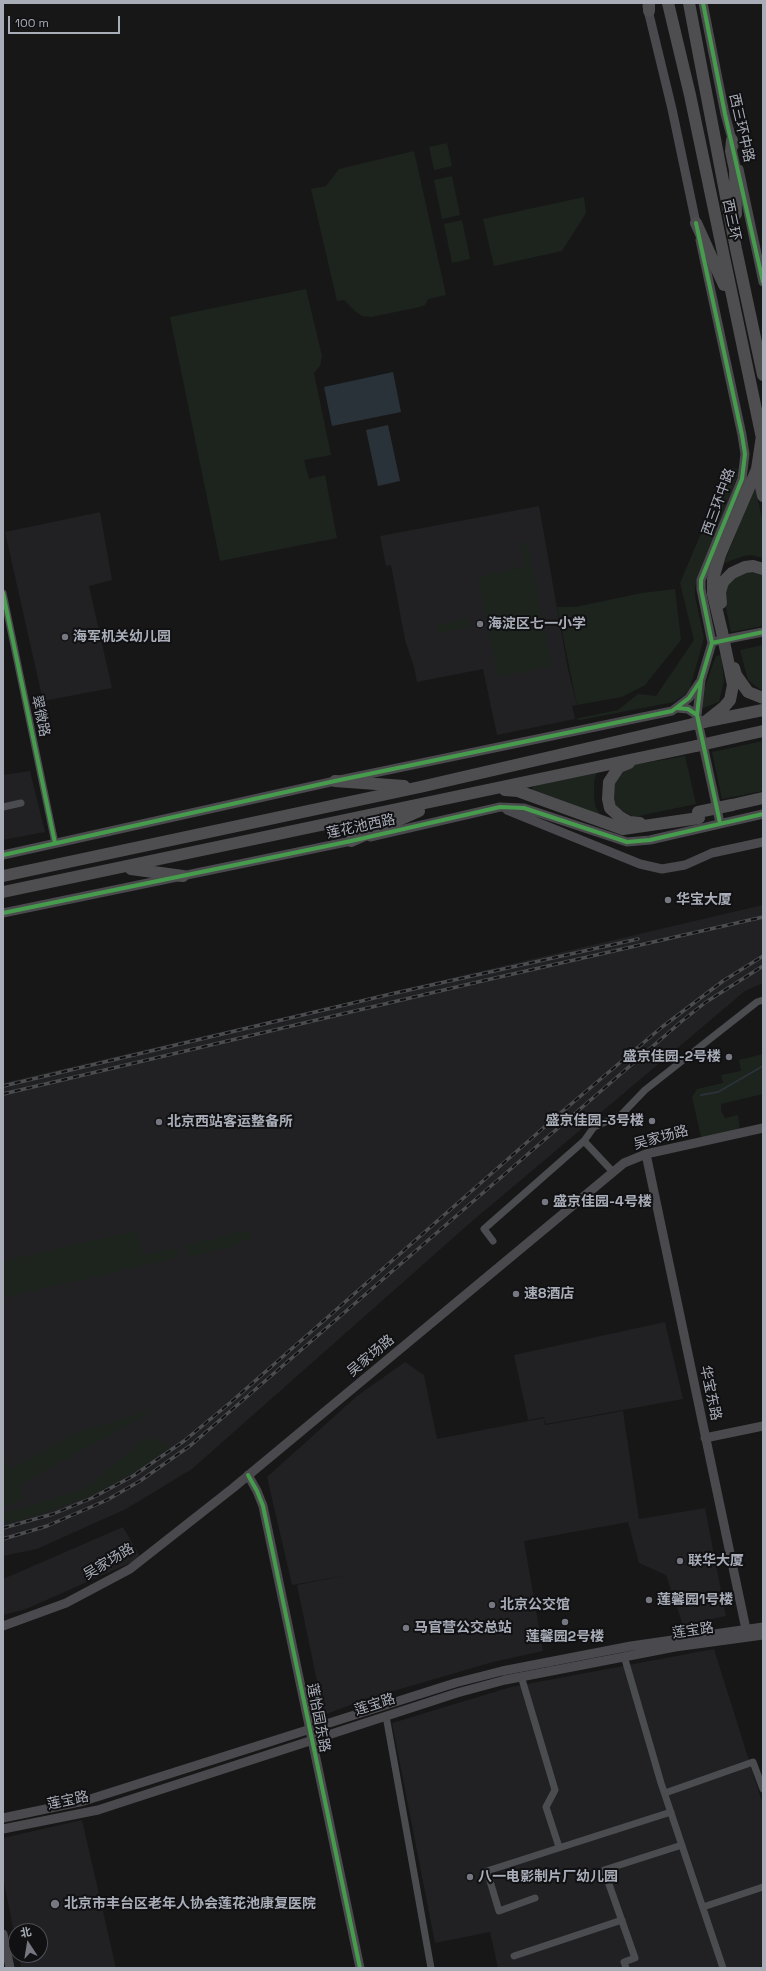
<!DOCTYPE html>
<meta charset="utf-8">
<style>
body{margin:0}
#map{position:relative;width:766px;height:1971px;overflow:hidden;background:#171717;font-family:"Space Grotesk","Noto Sans SC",sans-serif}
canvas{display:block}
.frame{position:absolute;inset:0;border:4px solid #a8adb8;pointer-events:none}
.north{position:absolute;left:8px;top:1923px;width:40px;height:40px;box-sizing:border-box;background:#111113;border:1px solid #4d4f55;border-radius:50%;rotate:348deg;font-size:11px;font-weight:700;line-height:16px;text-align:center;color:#a8adb8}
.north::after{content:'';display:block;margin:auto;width:14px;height:18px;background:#757880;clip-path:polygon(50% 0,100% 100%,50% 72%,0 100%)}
.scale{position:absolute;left:8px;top:16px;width:112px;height:18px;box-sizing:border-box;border:2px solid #a8adb8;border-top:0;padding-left:5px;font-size:12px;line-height:14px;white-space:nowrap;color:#a8adb8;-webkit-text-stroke:3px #111113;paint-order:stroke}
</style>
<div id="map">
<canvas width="766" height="1971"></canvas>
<div class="frame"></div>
<div class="north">北</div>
<div class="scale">100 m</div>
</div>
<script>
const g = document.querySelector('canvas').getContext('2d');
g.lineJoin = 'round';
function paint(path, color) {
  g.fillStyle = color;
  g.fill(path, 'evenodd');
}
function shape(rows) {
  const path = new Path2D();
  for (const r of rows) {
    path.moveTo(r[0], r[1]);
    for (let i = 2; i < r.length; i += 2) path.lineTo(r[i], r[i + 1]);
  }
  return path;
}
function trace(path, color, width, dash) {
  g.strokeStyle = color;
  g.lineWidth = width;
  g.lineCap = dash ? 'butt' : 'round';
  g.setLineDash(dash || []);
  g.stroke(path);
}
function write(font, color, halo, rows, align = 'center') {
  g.font = font + ' "Space Grotesk","Noto Sans SC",sans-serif';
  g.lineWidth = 4;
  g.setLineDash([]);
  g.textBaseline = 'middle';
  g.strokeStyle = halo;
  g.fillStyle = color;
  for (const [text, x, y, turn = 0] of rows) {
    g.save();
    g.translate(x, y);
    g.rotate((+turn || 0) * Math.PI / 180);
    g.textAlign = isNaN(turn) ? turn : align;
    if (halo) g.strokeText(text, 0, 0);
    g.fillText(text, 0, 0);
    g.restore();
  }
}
paint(shape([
 [539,506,568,670,577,705,572,706,575,719,497,735,483,669,417,682,414,667,405,640,391,565,386,566,380,536],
 [100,512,112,580,89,586,112,688,43,701,5,532],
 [30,771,45,832,3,840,3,775],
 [763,905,763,983,745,991,470,1223,192,1469,126,1509,37,1549,3,1556,3,1083],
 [665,1322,683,1399,546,1424,544,1417,528,1420,514,1355],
 [405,1362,424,1375,437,1439,544,1418,545,1425,623,1411,639,1519,705,1508,726,1616,683,1625,666,1575,639,1563,628,1522,524,1541,543,1651,493,1662,366,1699,324,1715,297,1585,348,1575,292,1585,267,1477,357,1396],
 [123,1527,141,1558,26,1609,3,1615,3,1579],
 [714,1649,763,1805,763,1968,498,1968,490,1932,435,1943,392,1723,511,1687],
 [82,1820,116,1968,21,1968,18,1955,40,1955,40,1931,16,1931,16,1943,3,1877,3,1838]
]), '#212123');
paint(shape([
 [447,143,452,166,434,170,429,147],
 [414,151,446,295,428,299,425,305,420,307,371,317,362,316,356,312,344,300,337,301,311,189,326,186,339,169],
 [452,176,460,215,442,219,434,180],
 [584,197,586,213,562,251,494,266,483,219],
 [462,220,470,259,452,263,444,224],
 [306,289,322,356,320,366,314,373,331,455,304,460,309,479,325,475,337,538,220,561,170,317],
 [729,467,737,469,738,475,695,587,695,596,704,638,690,688,684,695,674,702,580,720,575,719,618,710,638,694,656,696,694,640,680,583],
 [755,487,763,523,763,558,751,555,744,556,724,563],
 [527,542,552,666,498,677,478,577,525,567,521,543],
 [745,571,763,574,763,626,731,632,723,594,725,588,736,576],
 [675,589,681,640,645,685,622,697,577,705,557,607,575,607,642,593],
 [470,618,469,627,445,632,437,631,436,625],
 [763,645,763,690,762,691,748,680,740,650],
 [721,655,724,681,719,702,700,709,701,698,716,656],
 [763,741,763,791,722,799,712,752],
 [685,756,696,804,634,817,621,810,613,802,613,784,619,774,628,766],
 [597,772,594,781,594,795,595,806,603,819,531,790,534,786],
 [763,1054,763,1094,721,1104,721,1111,725,1118,738,1115,740,1133,702,1141,692,1097,697,1089,723,1083,721,1075,741,1071,739,1060],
 [135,1231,137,1238,139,1239,143,1255,177,1248,180,1257,3,1298,3,1261],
 [245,1231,250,1232,253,1237,230,1247,191,1256,187,1254,186,1249,189,1245],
 [152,1409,146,1415,19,1485,23,1500,3,1507,3,1458,10,1469,79,1432],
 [150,1436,164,1443,169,1449,145,1467,87,1498,26,1519,3,1524,3,1513,70,1494,89,1486,138,1444]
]), '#1d241e');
paint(shape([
 [393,372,401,412,332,426,324,387],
 [388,425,400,481,378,486,366,430]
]), '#2a3239');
trace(shape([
 [701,1095,718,1092,763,1066]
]), '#2a3239', 2);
trace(shape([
 [3,593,55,843],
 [3,807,21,803],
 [584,1141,613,1172],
 [493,1241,484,1229,584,1141,594,1127,621,1115,645,1090,757,1002,763,1000],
 [624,1656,661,1783,723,1968],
 [521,1676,555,1790,546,1807,559,1847],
 [386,1716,431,1968],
 [665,1793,753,1762,763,1789],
 [535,1898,499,1911,487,1871,671,1812],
 [703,1907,763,1887],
 [514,1956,622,1920],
 [626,1968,624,1962,635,1958,604,1870,682,1845]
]), '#4b4c50', 7);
trace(shape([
 [703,3,725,114,734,146],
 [647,6,672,109,697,228],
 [739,169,763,282],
 [717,641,763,632],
 [677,708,688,709,697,715,701,680,712,643,701,589,701,580,742,479,745,454,742,435,700,240],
 [697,717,720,823],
 [507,810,640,864,662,869,685,865,712,853,763,842],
 [370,837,500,807,524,808,627,842,650,840,763,814],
 [3,855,335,781,672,711,689,698,699,683],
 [3,913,356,840],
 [646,1154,747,1634],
 [705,1438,763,1426],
 [248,1475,257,1491,263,1506,360,1968],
 [3,1626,66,1603,130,1569,233,1488,624,1163,646,1154,763,1128],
 [3,1818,84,1801,455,1683,502,1671,631,1646,763,1627],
 [3,1829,98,1810,457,1693,505,1680,675,1647,763,1635],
 [3,1934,10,1968]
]), '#4a4a4e', 9);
trace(shape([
 [668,3,690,95,763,443],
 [689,3,736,249,763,375],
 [649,11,649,3],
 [732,140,731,151,735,170,736,214],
 [696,223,724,285],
 [757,469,763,496],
 [721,603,720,592,723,582,732,573,745,567,753,566,763,569],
 [722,632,713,594,713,579,720,555,757,469,762,436],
 [629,763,619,767,609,782,608,799,610,808,620,817,629,822,640,823],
 [335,781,404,786],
 [505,790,518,791,623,829,699,818],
 [732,805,763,798],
 [351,841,419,811],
 [131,869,183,876],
 [3,876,420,787,693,724],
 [3,892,696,746]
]), '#4e4e51', 12);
const rail = shape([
 [3,1086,391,994,638,939],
 [3,1094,482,981,763,917],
 [3,1528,53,1514,92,1498,133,1476,184,1441,231,1402,557,1116,662,1027,723,981,763,956],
 [3,1539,47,1526,107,1500,140,1481,191,1445,682,1021,706,1002,763,966]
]);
trace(rail, '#4b4c4f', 3.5);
trace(rail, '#111113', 2, [6]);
trace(shape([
 [734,668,736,675,748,692,763,698],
 [705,722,724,707,730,700,733,685,722,632],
 [693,724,763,710],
 [696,746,763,731],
 [698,812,732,805]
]), '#4e4e51', 12);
trace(shape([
 [703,3,725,114,763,282],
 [3,593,55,843],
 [712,643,763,632],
 [677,708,688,709,697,715,701,680,712,643,701,589,701,580,742,479,745,454,742,435,696,223],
 [697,715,720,823],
 [3,855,335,781,672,711,689,698,701,680],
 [3,913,351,841,500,807,524,808,627,842,650,840,763,814],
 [248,1475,257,1491,263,1506,360,1968]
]), '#469c4c', 4);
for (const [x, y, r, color] of [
 [480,624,4,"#757880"],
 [65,637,4,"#757880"],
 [668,900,4,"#757880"],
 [729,1057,4,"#757880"],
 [652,1121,4,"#757880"],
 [159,1122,4,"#757880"],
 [545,1202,4,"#757880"],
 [516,1294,4,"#757880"],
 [680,1561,4,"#757880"],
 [649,1600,4,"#757880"],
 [492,1605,4,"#757880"],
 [565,1622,4,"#757880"],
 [406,1628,4,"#757880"],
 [470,1877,4,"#757880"],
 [55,1904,5,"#757880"]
]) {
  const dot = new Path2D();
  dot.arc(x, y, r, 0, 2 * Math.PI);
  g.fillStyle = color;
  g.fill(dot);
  trace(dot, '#111113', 1.5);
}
write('14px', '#a8adb8', '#111113', [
 ["西三环中路",741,128,77],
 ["西三环",731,220,78],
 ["西三环中路",719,502,-70],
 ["翠微路",40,716,78],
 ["莲花池西路",361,827,-12],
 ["吴家场路",661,1138,-15],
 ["吴家场路",371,1356,-40],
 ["华宝东路",710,1393,78],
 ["吴家场路",109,1562,-31],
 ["莲宝路",693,1631,-8],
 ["莲宝路",375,1705,-18],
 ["莲怡园东路",318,1718,79],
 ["莲宝路",68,1801,-12]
]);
write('bold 14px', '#a8adb8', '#111113', [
 ["海淀区七一小学",488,624],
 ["海军机关幼儿园",73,637],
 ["华宝大厦",676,900],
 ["盛京佳园-2号楼",721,1057,"right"],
 ["盛京佳园-3号楼",644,1121,"right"],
 ["北京西站客运整备所",167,1122],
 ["盛京佳园-4号楼",553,1202],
 ["速8酒店",524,1294],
 ["联华大厦",688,1561],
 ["莲馨园1号楼",657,1600],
 ["北京公交馆",500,1605],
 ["马官营公交总站",414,1628],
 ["莲馨园2号楼",565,1637,"center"],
 ["八一电影制片厂幼儿园",478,1877],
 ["北京市丰台区老年人协会莲花池康复医院",64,1904]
], 'left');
</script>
